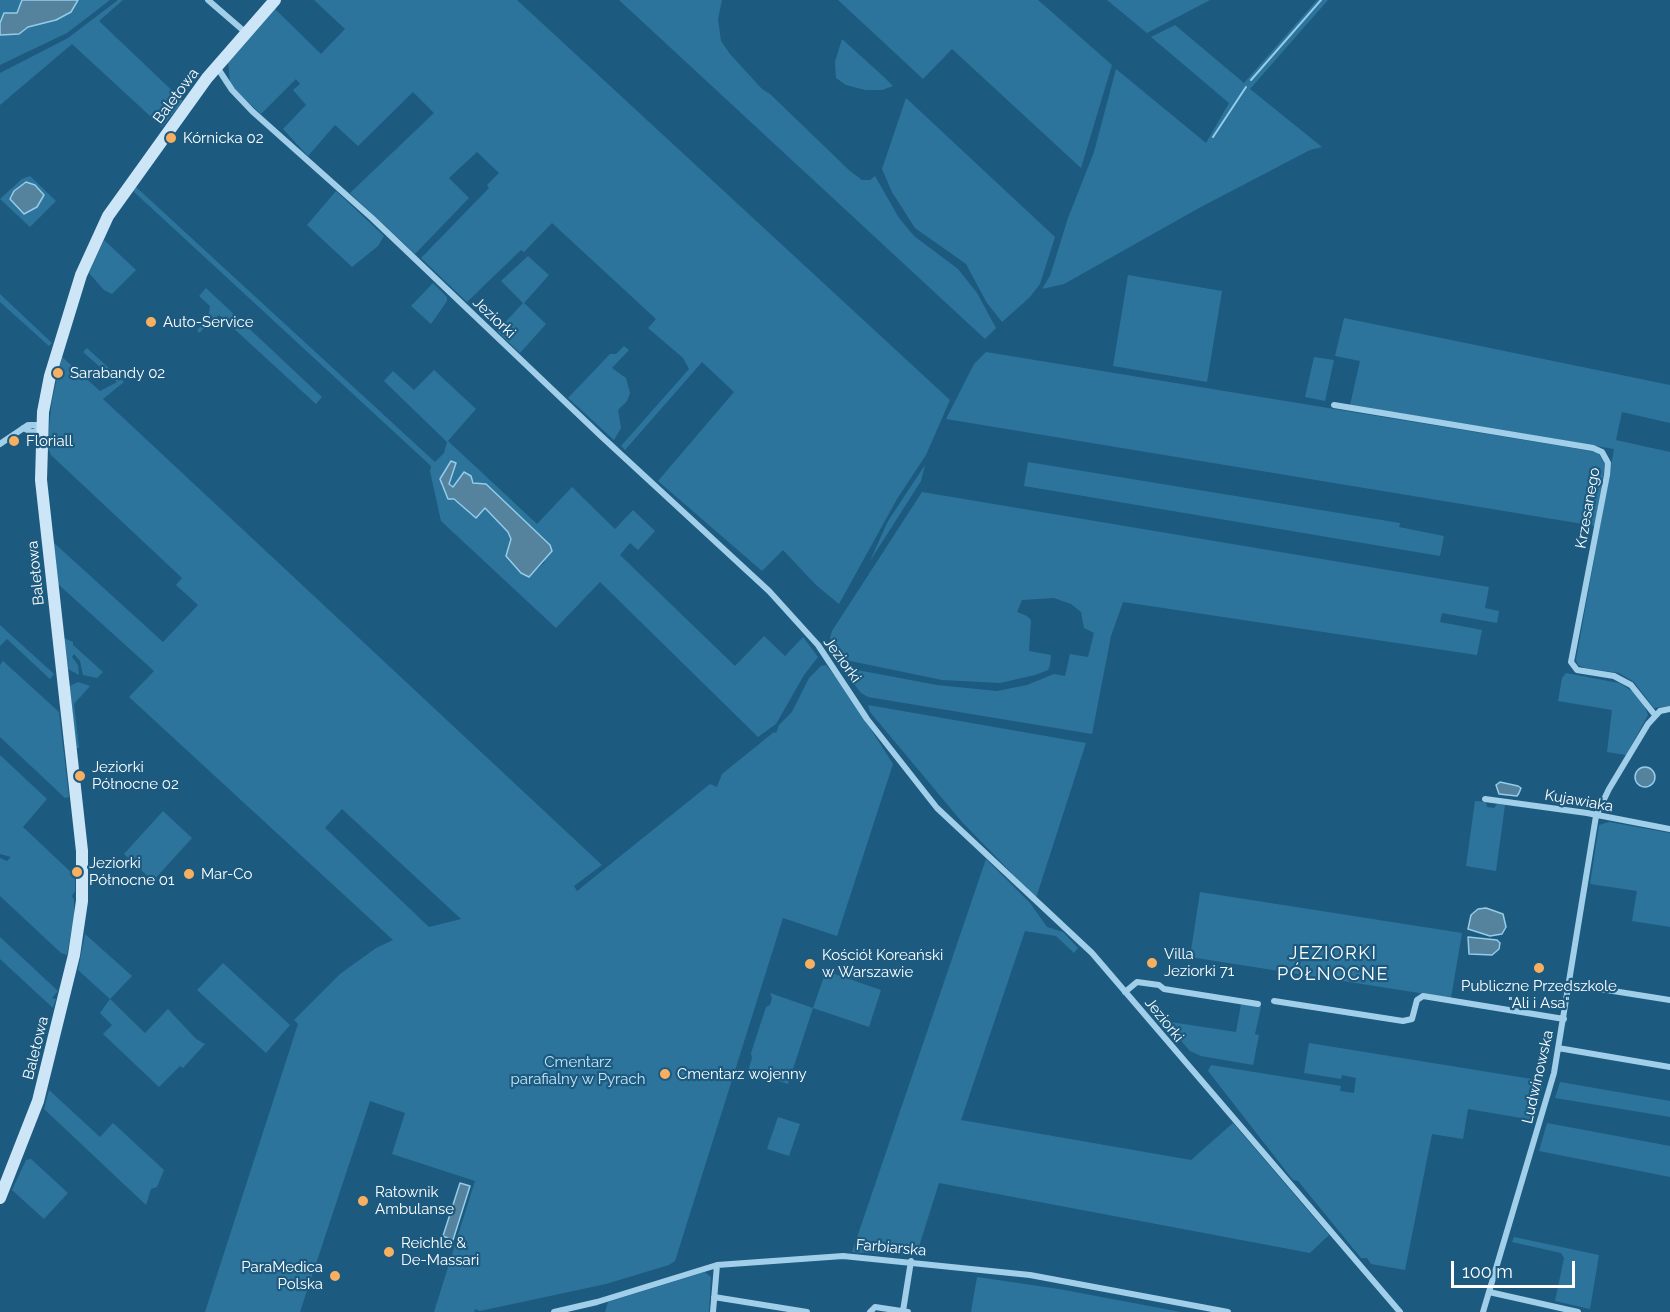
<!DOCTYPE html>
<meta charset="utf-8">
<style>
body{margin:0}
#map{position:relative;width:1670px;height:1312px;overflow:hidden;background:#1d5a7f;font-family:Raleway,sans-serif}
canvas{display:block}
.scale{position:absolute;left:1451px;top:1261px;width:124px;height:27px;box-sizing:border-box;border:3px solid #fff;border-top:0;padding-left:8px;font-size:18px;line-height:21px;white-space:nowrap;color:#fff;-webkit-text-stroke:4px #1d5a7f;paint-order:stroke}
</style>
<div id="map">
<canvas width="1670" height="1312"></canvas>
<div class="scale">100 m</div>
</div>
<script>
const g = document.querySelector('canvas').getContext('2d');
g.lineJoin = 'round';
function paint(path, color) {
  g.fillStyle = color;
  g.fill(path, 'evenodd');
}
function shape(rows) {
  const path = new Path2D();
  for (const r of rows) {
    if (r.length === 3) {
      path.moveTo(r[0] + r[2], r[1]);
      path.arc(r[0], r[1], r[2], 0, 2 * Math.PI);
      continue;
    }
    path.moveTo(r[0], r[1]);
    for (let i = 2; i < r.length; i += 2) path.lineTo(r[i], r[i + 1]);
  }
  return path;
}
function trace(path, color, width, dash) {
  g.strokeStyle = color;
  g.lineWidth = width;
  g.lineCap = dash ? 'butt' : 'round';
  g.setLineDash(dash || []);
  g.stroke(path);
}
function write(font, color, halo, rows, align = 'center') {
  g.font = font + ' Raleway,sans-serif';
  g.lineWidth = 4.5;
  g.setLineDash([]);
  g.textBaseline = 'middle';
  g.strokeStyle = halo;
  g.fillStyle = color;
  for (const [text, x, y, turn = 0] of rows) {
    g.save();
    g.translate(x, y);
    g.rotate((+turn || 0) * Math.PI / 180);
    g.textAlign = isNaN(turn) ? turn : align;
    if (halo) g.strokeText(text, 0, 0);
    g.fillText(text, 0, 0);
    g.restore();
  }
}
paint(shape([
 [0,0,22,0,17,13,4,14,0,23],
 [78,0,110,0,67,33,0,65,0,35,19,34,28,27,56,20,71,12],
 [118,0,123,0,99,21,183,101,162,127,72,44,0,105,0,73,68,38],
 [314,0,517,0,950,400,926,455,897,499,839,604,816,585,783,550,762,571,658,481,734,392,702,362,625,450,621,446,689,369,683,358,648,328,656,319,552,223,524,252,521,250,467,302,421,258,489,188,487,185,499,173,477,152,449,178,469,198,415,254,350,193,434,113,413,92,358,146,335,125,308,156,283,129,306,105,293,90,300,84,296,79,261,114,241,96,230,83,228,62,275,9,321,54,345,29],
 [619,0,722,0,718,19,721,41,730,54,762,89,770,94,850,171,862,180,870,180,875,176,899,218,914,236,958,269,977,293,996,328,985,339],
 [838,0,1038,0,1112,65,1081,168,952,49,923,79],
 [1107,0,1210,0,1147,33],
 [1317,0,1328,0,1250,89,1322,147,1310,150,1199,208,1064,284,1042,289,1050,276,1068,218,1094,152,1116,69,1206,143,1229,103,1151,37,1175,25,1244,83],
 [842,39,884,77,893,86,882,90,865,90,846,85,836,78,835,62],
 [906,98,1055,237,1040,284,1029,298,1002,322,987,303,966,264,915,228,892,192,882,169],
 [30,176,56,201,30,227,0,199,22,179],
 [136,187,435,462,444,453,447,442,384,381,393,371,414,390,434,370,476,409,448,441,537,524,572,487,615,529,633,510,655,531,638,550,630,543,620,555,735,666,764,636,785,656,803,637,818,657,804,675,776,724,758,737,600,582,556,628,441,521,430,471,431,466,133,191],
 [456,463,449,484,453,487,457,482,471,478,476,484,486,484,550,545,544,563,529,577,507,553,511,539,508,532,485,508,482,508,482,513,473,516,470,511,446,495,446,490,441,486],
 [336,191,384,236,378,246,352,267,307,225],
 [104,240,136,270,112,294,104,290,89,273],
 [528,256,549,275,524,303,546,324,520,353,497,331,523,303,501,281],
 [1128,275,1222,291,1207,382,1113,366],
 [433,283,447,297,447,301,431,324,411,306],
 [206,288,322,397,316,404,219,315,199,333,197,330,208,319,210,306,199,296],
 [0,294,52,343,49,346,0,302],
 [1344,318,1670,385,1670,423,1622,412,1616,440,1670,452,1670,706,1654,708,1634,682,1619,673,1585,668,1578,665,1576,660,1614,449,1350,405,1360,361,1335,356],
 [624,346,629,350,612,368,626,378,630,393,627,401,618,410,621,428,614,440,568,398,610,354,616,354],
 [87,348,124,382,103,399,602,865,574,886,577,891,710,784,717,787,722,774,774,732,776,733,779,725,792,712,809,678,821,666,826,665,848,693,893,764,837,936,783,918,675,1261,669,1265,606,1284,480,1311,475,1309,474,1312,434,1312,475,1181,392,1154,405,1113,370,1101,300,1312,205,1312,298,1024,294,1020,340,974,376,948,393,940,129,697,154,671,58,584,53,542,163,642,198,605,176,585,182,578,51,455,47,446,52,400,62,357,100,391,117,382,83,352],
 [342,809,461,919,429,927,325,828],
 [986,352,1591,451,1599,454,1605,465,1595,526,946,419,974,364],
 [1314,357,1334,360,1325,401,1305,397],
 [1028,462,1400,523,1399,527,1444,536,1440,556,1024,486],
 [925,465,921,481,870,561,888,521],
 [922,492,1489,587,1485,608,1499,611,1497,623,1442,613,1440,622,1482,630,1477,655,1123,602,1111,636,1092,734,868,697,861,693,841,667,937,685,997,691,1027,685,1054,674,1065,676,1070,654,1088,657,1094,633,1084,628,1081,612,1071,604,1054,598,1022,600,1017,612,1027,616,1031,620,1029,651,1051,655,1050,665,1048,670,1035,675,1000,683,942,680,836,658,830,638,832,631],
 [0,625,54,674,50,679,7,639,0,646],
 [64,638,73,642,73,645,103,672,97,678,83,675,80,661,74,654,72,657,78,665,79,675,68,669],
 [3,661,59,712,69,797,65,798,0,737,0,665],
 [1566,673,1619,683,1632,691,1643,703,1648,715,1626,755,1607,752,1612,710,1558,701,1562,678],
 [78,682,90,686,74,704,79,748,76,748,70,686],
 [868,705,1086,743,1036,898,962,822,870,712],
 [0,755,47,799,23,827,75,876,75,891,72,896,74,900,74,916,67,955,61,953,0,896,0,858,7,861,11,857,0,854],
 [1475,801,1486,802,1487,807,1494,808,1497,804,1505,805,1496,871,1466,866],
 [163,811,192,838,153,881,124,854],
 [1609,822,1670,833,1670,927,1632,921,1637,891,1590,884,1599,825],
 [986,859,1030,903,1047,927,1063,932,1078,948,1074,953,1056,936,1025,931,961,1120,1191,1160,1233,1123,1329,1235,1310,1253,939,1183,916,1256,852,1252],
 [1200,892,1462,933,1451,998,1190,957],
 [85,934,132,976,110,999,145,1033,168,1009,196,1039,205,1044,183,1068,180,1066,159,1087,103,1034,112,1025,100,1013,110,999,78,970],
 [0,937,58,991,52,998,56,999,53,1008,0,959],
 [223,963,290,1025,266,1053,197,990],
 [826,971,881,990,869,1027,813,1008,788,1084,748,1071,752,1058,751,1053,766,1007,770,1005,772,998,770,993,813,1008],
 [1241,1004,1261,1007,1255,1034,1259,1035,1253,1065,1201,1056,1190,1051,1164,1021,1236,1032],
 [1309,1043,1544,1081,1533,1120,1468,1109,1463,1139,1432,1134,1405,1270,1371,1264,1367,1258,1361,1258,1298,1181,1293,1180,1208,1071,1211,1065,1341,1086,1340,1091,1354,1093,1356,1078,1342,1075,1341,1079,1304,1073],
 [1560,1082,1670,1101,1670,1117,1555,1098],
 [49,1090,100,1137,113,1123,164,1170,157,1187,151,1189,146,1205,44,1109],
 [778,1117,800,1124,789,1156,767,1149],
 [1547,1123,1670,1146,1670,1177,1539,1151],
 [31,1159,68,1193,44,1219,12,1190,26,1160],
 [1514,1237,1599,1255,1590,1309,1555,1301,1564,1258,1561,1253,1512,1242],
 [705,1272,711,1277,709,1312,605,1312,608,1302],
 [977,1277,1059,1289,1181,1312,971,1312]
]), '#2d749c');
const water = shape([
 [22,0,78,0,71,12,56,20,28,27,19,34,0,35,0,23,4,13,17,13,22,0],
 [26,182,35,185,44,195,37,207,24,214,10,199,14,191,26,182],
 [451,461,456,463,449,484,453,487,464,472,471,476,473,483,486,484,550,545,552,551,529,577,521,573,506,556,511,539,508,532,485,508,476,518,454,499,448,499,440,479,451,461],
 [1645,777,10],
 [1500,782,1518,786,1521,788,1519,793,1517,796,1499,794,1496,785,1500,782],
 [1486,908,1503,914,1506,927,1502,934,1490,936,1468,929,1471,915,1478,909,1486,908],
 [1468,937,1497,940,1500,943,1499,949,1492,955,1469,954,1468,937],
 [460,1183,470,1186,453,1240,443,1236,460,1183]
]);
paint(water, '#55829c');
trace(water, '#94ccea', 1.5);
trace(shape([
 [1251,80,1321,0],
 [1213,137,1246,87]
]), '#94ccea', 2);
trace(shape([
 [208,0,245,32],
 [217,67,232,90,252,111,372,218,601,436,769,591,818,645,867,719,937,808,1092,953,1400,1312],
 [1334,405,1593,448,1602,452,1608,463,1607,475,1571,662,1577,670,1614,676,1631,685,1655,715],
 [23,428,32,432,42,429],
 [0,444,28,425,38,425,42,429],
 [1485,799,1587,813,1670,829],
 [1569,984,1670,1000],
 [1125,992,1137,982,1159,985,1164,989,1258,1004],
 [1274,1001,1403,1021,1412,1019,1417,1000,1423,996,1564,1019],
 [1558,1048,1670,1067],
 [1489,1292,1578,1312],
 [714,1297,807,1312],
 [903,1311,911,1261],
 [554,1312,597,1302,717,1265,843,1256,1030,1275,1228,1312],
 [713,1312,717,1265],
 [870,1312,875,1307,908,1312],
 [1483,1312,1554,1073,1596,816,1609,789,1648,724,1660,711,1670,709]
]), '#a1cfe9', 6);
trace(shape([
 [0,1198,38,1101,74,955,82,901,82,851,41,480,43,412,50,376,81,275,108,216,207,78,275,0]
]), '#cce6f7', 12);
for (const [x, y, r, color] of [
 [171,138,6,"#f8b060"],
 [151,322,6,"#f8b060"],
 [58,373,6,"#f8b060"],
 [14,441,6,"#f8b060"],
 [80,776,6,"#f8b060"],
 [77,872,6,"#f8b060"],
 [189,874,6,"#f8b060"],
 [1152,963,6,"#f8b060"],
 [810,964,6,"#f8b060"],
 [1539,968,6,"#f8b060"],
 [665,1074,6,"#f8b060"],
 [363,1201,6,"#f8b060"],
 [389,1252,6,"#f8b060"],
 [335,1276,6,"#f8b060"]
]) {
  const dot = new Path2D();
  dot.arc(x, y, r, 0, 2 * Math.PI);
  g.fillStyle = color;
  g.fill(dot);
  trace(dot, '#1d5a7f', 2);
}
write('15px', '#fff', '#1d5a7f', [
 ["Baletowa",176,96,-53],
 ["Jeziorki",494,318,43],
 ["Krzesanego",1588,508,-80],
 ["Baletowa",36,573,-96],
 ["Jeziorki",842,660,54],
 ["Kujawiaka",1579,801,10],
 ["Jeziorki",1164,1020,51],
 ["Baletowa",36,1048,-76],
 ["Ludwinowska",1538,1077,-77],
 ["Farbiarska",891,1248,5]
]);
write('15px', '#fff', '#1d5a7f', [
 ["Kórnicka 02",183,138],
 ["Auto-Service",163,322],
 ["Sarabandy 02",70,373],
 ["Floriall",26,441],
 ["Jeziorki",92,767],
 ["Północne 02",92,784],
 ["Jeziorki",89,863],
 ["Północne 01",89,880],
 ["Mar-Co",201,874],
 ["Villa",1164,954],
 ["Jeziorki 71",1164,971],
 ["Kościół Koreański",822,955],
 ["w Warszawie",822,972],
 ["Publiczne Przedszkole",1539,986,"center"],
 ["\"Ali i Asa\"",1539,1003,"center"],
 ["Cmentarz wojenny",677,1074],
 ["Ratownik",375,1192],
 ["Ambulanse",375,1209],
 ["Reichle &",401,1243],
 ["De-Massari",401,1260],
 ["ParaMedica",323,1267,"right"],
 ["Polska",323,1284,"right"]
], 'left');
write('15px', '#c5e5f7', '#1d5a7f', [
 ["Cmentarz",578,1062],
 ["parafialny w Pyrach",578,1079]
]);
g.letterSpacing = '1.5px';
write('18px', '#fff', '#1d5a7f', [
 ["JEZIORKI",1333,954],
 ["PÓŁNOCNE",1333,975]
]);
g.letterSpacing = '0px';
</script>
